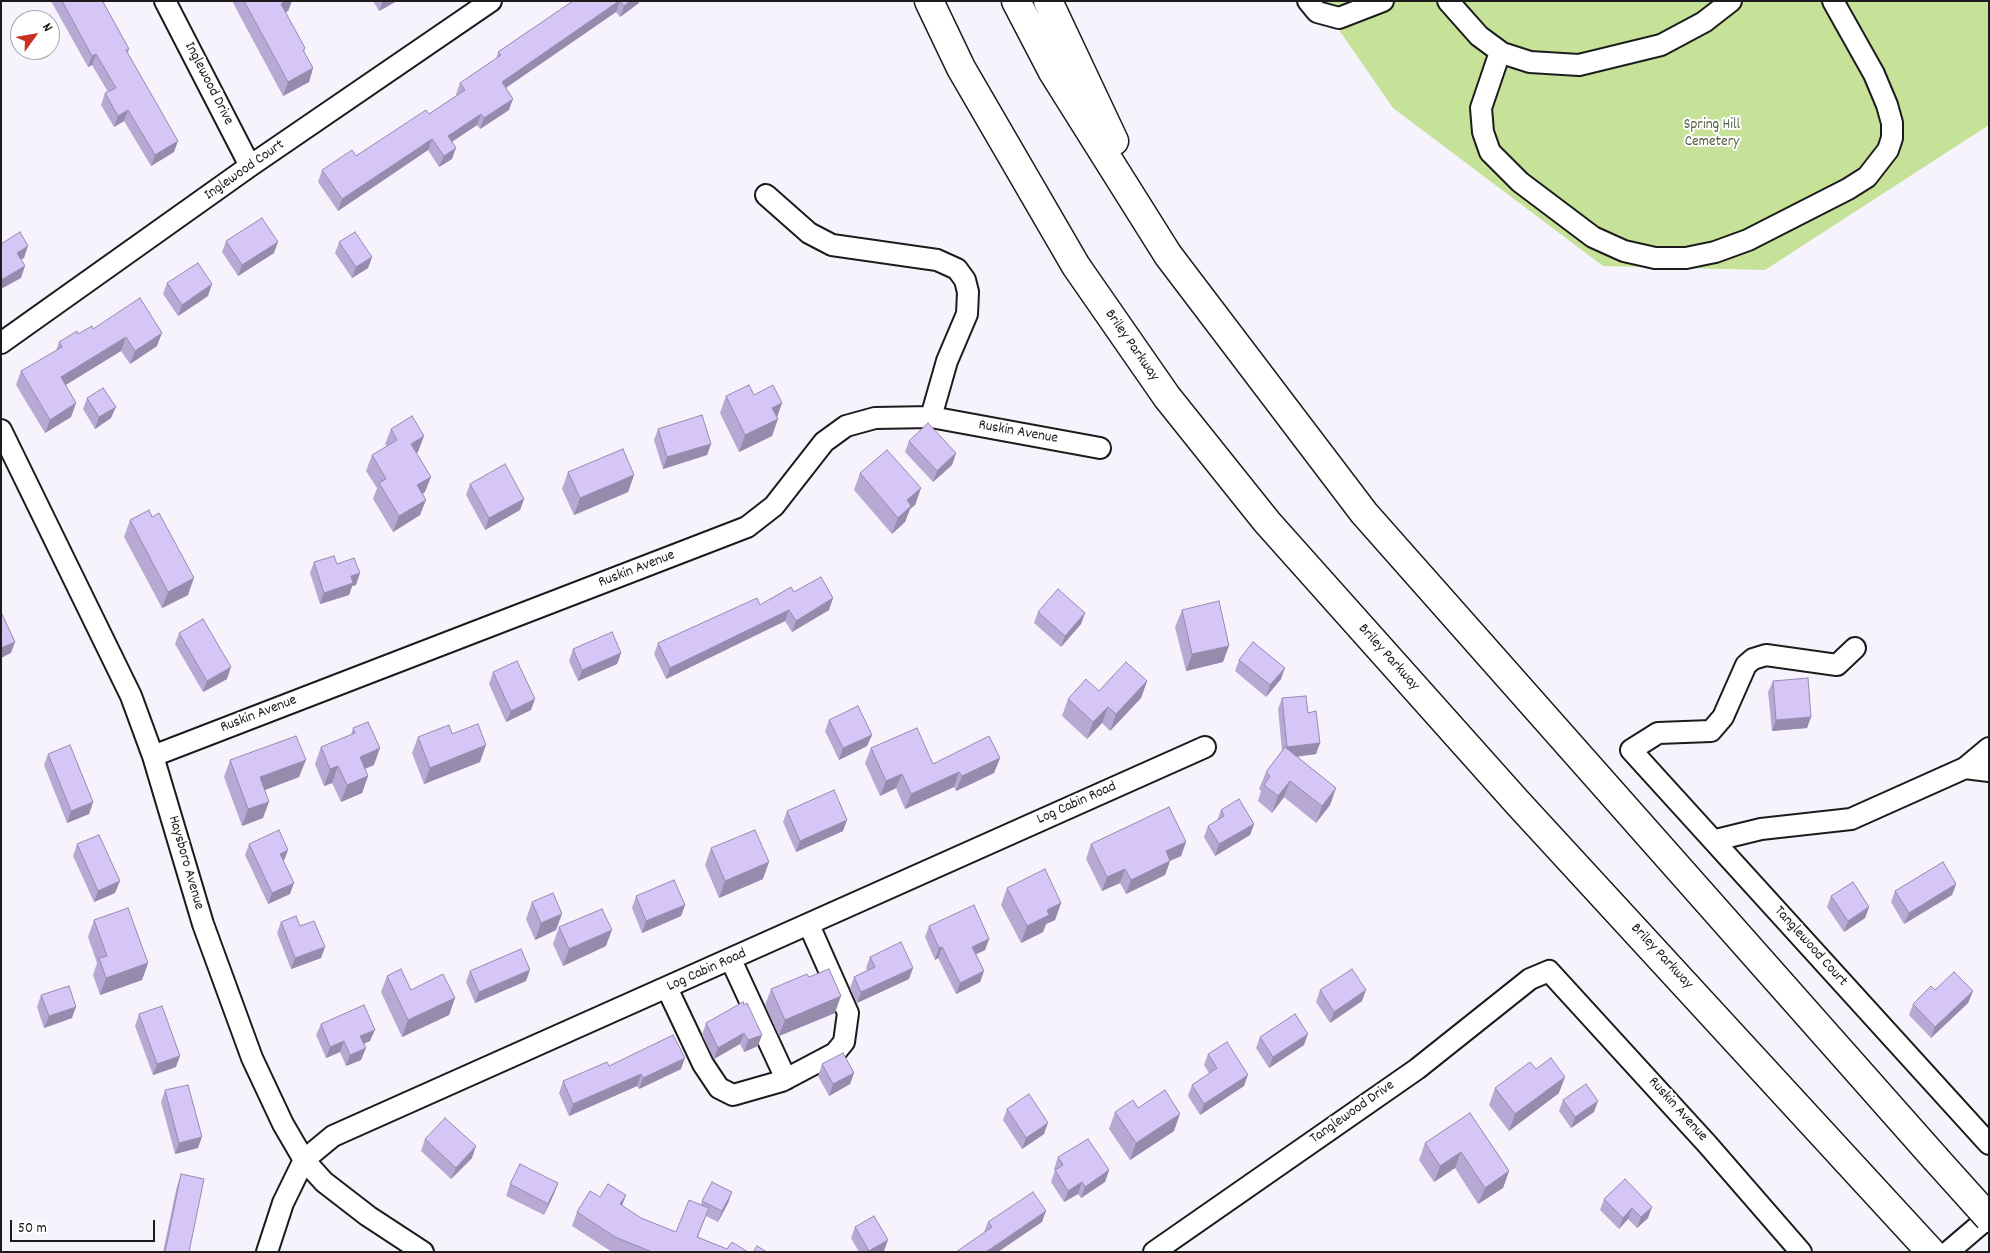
<!DOCTYPE html>
<style>
body{margin:0}
#map{position:relative;width:1990px;height:1253px;overflow:hidden;background:#f7f3fd;font-family:Dekko,sans-serif}
canvas{display:block}
.frame{position:absolute;inset:0;border:2px solid #1c1c1c;pointer-events:none}
.north{position:absolute;left:10px;top:10px;width:50px;height:50px;box-sizing:border-box;background:#fff;border:1px solid #a4a4a4;border-radius:50%;rotate:58deg;font-size:14px;font-weight:700;line-height:20px;text-align:center;color:#1c1c1c}
.north::after{content:'';display:block;margin:auto;width:18px;height:22px;background:#c8321e;clip-path:polygon(50% 0,100% 100%,50% 72%,0 100%)}
.scale{position:absolute;left:10px;top:1220px;width:145px;height:22px;box-sizing:border-box;border:2px solid #1c1c1c;border-top:0;padding-left:6px;font-size:15px;line-height:18px;white-space:nowrap;color:#1c1c1c;-webkit-text-stroke:4px #fff;paint-order:stroke}
</style>
<div id="map">
<canvas width="1990" height="1253"></canvas>
<div class="frame"></div>
<div class="north">N</div>
<div class="scale">50 m</div>
</div>
<script>
const g = document.querySelector('canvas').getContext('2d');
g.lineJoin = 'round';
function paint(path, color) {
  g.fillStyle = color;
  g.fill(path, 'evenodd');
}
function shape(rows) {
  const path = new Path2D();
  for (const r of rows) {
    path.moveTo(r[0], r[1]);
    for (let i = 2; i < r.length; i += 2) path.lineTo(r[i], r[i + 1]);
  }
  return path;
}
function trace(path, color, width, dash) {
  g.strokeStyle = color;
  g.lineWidth = width;
  g.lineCap = dash ? 'butt' : 'round';
  g.setLineDash(dash || []);
  g.stroke(path);
}
function write(font, color, halo, rows, align = 'center') {
  g.font = font + ' Dekko,sans-serif';
  g.lineWidth = 4;
  g.setLineDash([]);
  g.textBaseline = 'middle';
  g.strokeStyle = halo;
  g.fillStyle = color;
  for (const [text, x, y, turn = 0] of rows) {
    g.save();
    g.translate(x, y);
    g.rotate((+turn || 0) * Math.PI / 180);
    g.textAlign = isNaN(turn) ? turn : align;
    if (halo) g.strokeText(text, 0, 0);
    g.fillText(text, 0, 0);
    g.restore();
  }
}
paint(shape([
 [1319,1,1989,1,1989,125,1765,270,1603,266,1393,108]
]), '#c6e198');
const minor = shape([
 [165,1,250,166],
 [1308,1,1317,12,1339,18,1383,1],
 [1448,1,1479,36,1502,53,1530,62,1579,65,1661,45,1704,22,1731,1],
 [1500,52,1481,108,1483,132,1490,152,1520,182,1593,237,1624,251,1655,258,1686,258,1715,252,1748,240,1848,189,1867,177,1888,150,1892,138,1892,123,1887,105,1874,74,1833,1],
 [766,195,809,233,832,245,937,260,957,269,965,280,968,292,967,314,947,361,931,417],
 [1,343,250,166,491,1],
 [1,430,131,696,153,756,203,924,252,1058,283,1124,304,1160,324,1182,368,1216,423,1252],
 [1855,648,1837,665,1766,655,1753,659,1746,665,1723,717,1711,731,1658,733,1631,750,1989,1144],
 [153,756,747,527,774,506,824,442,846,426,875,418,931,417,1100,448],
 [1965,768,1989,771],
 [1716,840,1761,829,1851,819,1965,768,1989,748],
 [731,960,786,1079],
 [667,988,703,1064,719,1088,733,1095,782,1081,835,1053,844,1042,848,1013,809,925],
 [267,1252,283,1203,304,1160,333,1136,1205,747],
 [1154,1252,1417,1069,1530,979,1549,971,1708,1145,1801,1252],
 [1948,1252,1989,1217]
]);
const highway = shape([
 [929,1,961,68,1076,266,1167,397,1267,522,1517,802,1931,1252],
 [1016,1,1053,72,1168,255,1364,513,1935,1158],
 [1048,1,1114,141]
]);
trace(minor, '#1c1c1c', 24);
trace(highway, '#1c1c1c', 31);
trace(minor, '#fff', 20);
trace(highway, '#fff', 28);
const highwayBridge = shape([
 [1935,1158,1989,1218]
]);
trace(highwayBridge, '#1c1c1c', 31, []);
trace(highwayBridge, '#fff', 28);
paint(shape([
 [51,1,105,1,104,4,129,49,128,53,174,152,151,166,124,121,114,127,101,105,105,93,108,92,92,65,88,67],
 [233,1,292,1,288,11,285,12,305,48,304,52,313,68,309,82,283,96,233,3],
 [373,1,397,1,379,11],
 [578,1,639,1,639,3,620,17,616,12,506,88,509,110,480,129,477,125,452,142,452,159,439,167,428,150,338,211,318,182,322,170,356,156,429,114,457,95,456,94,460,83,496,59,498,52],
 [226,241,274,253,238,276,222,252],
 [339,242,372,257,368,268,352,278,335,253],
 [167,283,208,296,178,316,163,294],
 [93,329,157,346,130,364,121,351,65,385,76,403,71,417,45,433,16,385,21,371,56,351,59,342],
 [754,395,782,403,777,417,772,436,739,452,720,413,726,396],
 [87,398,111,418,95,429,83,409],
 [391,429,418,452,417,453,425,492,423,494,420,515,393,532,373,499,377,488,366,471,372,455,387,446,385,444],
 [658,429,711,444,707,455,663,469,654,440],
 [909,441,956,453,952,465,933,482,905,452],
 [568,472,634,475,628,492,574,515,562,489],
 [860,473,921,488,915,505,910,509,905,522,892,534,854,490],
 [470,484,524,499,520,510,485,530,466,495],
 [130,520,188,595,162,608,124,537],
 [314,562,337,564,356,585,352,586,349,595,320,604,310,573],
 [794,592,833,598,829,610,792,632,785,621,666,679,654,654,658,643],
 [1182,610,1223,662,1186,671,1175,627],
 [1038,612,1085,613,1081,624,1061,647,1034,623],
 [179,633,227,679,203,692,175,644],
 [573,649,621,653,617,664,578,681,569,661],
 [1239,660,1281,679,1266,697,1235,671],
 [493,672,531,710,506,722,489,684],
 [1147,681,1141,698,1110,731,1102,723,1087,739,1062,716,1068,699],
 [1773,681,1811,717,1807,728,1772,731,1768,692],
 [1282,698,1308,713,1320,743,1316,754,1297,757,1336,788,1330,805,1316,823,1284,797,1272,813,1258,801,1261,791,1259,789,1266,772,1282,751,1278,709],
 [829,720,872,735,867,746,839,760,825,731],
 [353,728,374,765,365,769,368,776,362,793,341,802,332,783,324,786,315,764,321,747,351,735],
 [452,734,480,762,424,784,412,753,418,737],
 [871,748,933,764,1000,758,994,773,956,791,954,787,905,809,896,788,880,796,865,763],
 [48,754,93,802,89,814,67,823,44,765],
 [230,760,299,777,265,790,263,818,242,826,224,777],
 [1221,810,1254,824,1250,835,1215,856,1204,837,1208,826,1217,821],
 [787,811,843,831,796,852,783,822],
 [1186,842,1181,856,1170,861,1165,875,1126,894,1120,883,1102,891,1086,859,1091,844],
 [77,844,115,893,94,902,73,856],
 [249,844,290,894,268,904,245,855],
 [711,848,763,879,719,898,705,865],
 [1956,884,1952,895,1904,924,1891,902,1895,891],
 [1007,888,1061,903,1055,920,1046,924,1043,932,1021,943,1001,905],
 [636,896,685,905,681,916,642,933,632,908],
 [1831,896,1869,907,1865,918,1844,932,1827,907],
 [532,902,556,930,535,940,526,919],
 [94,920,148,963,142,980,100,995,93,975,97,963,88,937],
 [281,922,300,926,325,947,321,958,291,969,277,933],
 [929,926,989,939,985,950,976,954,984,971,980,982,956,994,938,958,935,960,925,937],
 [559,927,606,946,563,966,553,944],
 [870,957,909,979,857,1003,850,988,854,977,867,970,866,968],
 [470,971,526,981,475,1003,466,982],
 [387,976,411,990,455,998,449,1015,402,1037,381,992],
 [809,977,835,1013,779,1036,765,1005,771,989],
 [1320,990,1362,1001,1330,1023,1316,1002],
 [1935,990,1973,991,1968,1003,1931,1038,1909,1015,1913,1004],
 [41,995,72,1018,44,1028,37,1007],
 [744,1005,758,1046,744,1052,740,1044,714,1059,702,1035,706,1023],
 [139,1014,176,1067,153,1075,135,1026],
 [321,1024,370,1041,363,1044,361,1060,346,1066,340,1052,326,1058,316,1035],
 [1260,1037,1304,1045,1269,1068,1256,1048],
 [1208,1054,1244,1086,1200,1115,1188,1096,1192,1085,1209,1073,1204,1065],
 [822,1064,854,1073,850,1084,829,1096,818,1076],
 [609,1066,681,1069,639,1089,637,1086,569,1116,559,1093,563,1081],
 [1536,1069,1559,1093,1509,1131,1489,1105,1495,1088],
 [165,1090,198,1148,175,1154,161,1102],
 [1563,1100,1594,1112,1571,1128,1559,1111],
 [1138,1108,1174,1131,1130,1160,1109,1129,1115,1112],
 [1007,1109,1044,1134,1022,1149,1003,1120],
 [1470,1113,1509,1171,1503,1188,1478,1204,1455,1168,1434,1182,1419,1160,1425,1143],
 [425,1139,472,1158,451,1179,421,1151],
 [1058,1157,1109,1170,1105,1182,1081,1198,1078,1194,1064,1202,1051,1182,1055,1170,1054,1169],
 [181,1174,189,1252,163,1252,176,1190],
 [1625,1179,1648,1218,1637,1228,1628,1219,1619,1229,1600,1210,1604,1199],
 [558,1183,554,1194,544,1215,506,1196,510,1184],
 [732,1192,728,1203,718,1222,706,1216,698,1237,727,1249,748,1252,612,1252,572,1226,577,1212,600,1197,626,1195,622,1206,641,1218,676,1232,701,1205,702,1201],
 [988,1222,1042,1222,984,1232],
 [855,1227,884,1251,882,1252,859,1252,851,1238]
]), '#b8a9d4');
paint(shape([
 [286,1,292,1,288,11,276,18,281,4],
 [383,1,397,1,379,11],
 [619,1,620,1,616,12,498,93,502,82],
 [630,1,639,1,639,3,620,17,624,6],
 [96,54,92,65,88,67,92,56],
 [313,68,309,82,283,96,288,82],
 [513,99,509,110,480,129,484,118],
 [128,110,124,121,114,127,118,116],
 [481,114,477,125,444,147,448,136],
 [432,139,428,150,338,211,342,199],
 [178,141,174,152,151,166,155,155],
 [456,148,452,159,439,167,444,156],
 [278,242,274,253,238,276,242,265],
 [28,246,24,258,13,264,17,253],
 [372,257,368,268,352,278,356,267],
 [25,266,21,278,1,289,1,280],
 [212,284,208,296,178,316,182,305],
 [162,333,157,346,130,364,135,351],
 [126,337,121,351,56,391,61,377],
 [76,403,71,417,45,433,50,420],
 [782,403,776,420,772,408],
 [116,407,111,418,95,429,99,417],
 [778,419,772,436,739,452,745,435],
 [424,436,418,452,406,459,411,444],
 [711,444,707,455,663,469,667,457],
 [956,453,952,465,933,482,937,471],
 [634,475,628,492,574,515,580,498],
 [431,477,425,492,411,501,417,485],
 [921,488,915,505,910,509,905,522,892,534,898,518,907,500],
 [524,499,520,510,485,530,489,518],
 [426,500,420,515,393,532,399,516],
 [360,573,356,585,352,586,349,595,320,604,324,593,351,576],
 [194,578,188,595,162,608,168,592],
 [833,598,829,610,792,632,796,621],
 [789,610,785,621,666,679,670,668],
 [1085,613,1081,624,1061,647,1065,636],
 [15,642,11,653,1,658,1,648],
 [1229,646,1223,662,1186,671,1192,654],
 [621,653,617,664,578,681,582,670],
 [231,667,227,679,203,692,207,681],
 [1285,668,1281,679,1266,697,1270,685],
 [1147,681,1141,698,1110,731,1116,714],
 [535,699,531,710,506,722,511,711],
 [1108,707,1102,723,1087,739,1093,722],
 [1811,717,1807,728,1772,731,1776,720],
 [872,735,867,746,839,760,843,748],
 [1320,743,1316,754,1283,758,1287,747],
 [486,745,480,762,424,784,430,768],
 [380,748,374,765,354,773,360,757],
 [1000,758,994,773,956,791,962,776],
 [306,760,299,777,254,794,260,777],
 [338,766,332,783,324,786,330,769],
 [959,772,954,787,905,809,911,794],
 [902,774,896,788,880,796,886,781],
 [368,776,362,793,341,802,347,785],
 [1290,781,1284,797,1272,813,1278,796],
 [1336,788,1330,805,1316,823,1322,806],
 [93,802,89,814,67,823,71,811],
 [269,802,263,818,242,826,248,809],
 [847,820,843,831,796,852,800,841],
 [1254,824,1250,835,1215,856,1219,844],
 [1186,842,1181,856,1160,865,1166,851],
 [288,850,284,861,280,854],
 [1170,861,1165,875,1126,894,1131,880],
 [769,862,763,879,719,898,725,881],
 [1125,869,1120,883,1102,891,1107,877],
 [120,881,115,893,94,902,98,891],
 [294,883,290,894,268,904,272,893],
 [1956,884,1952,895,1904,924,1909,913],
 [1061,903,1055,920,1046,924,1043,932,1021,943,1027,926,1047,910],
 [685,905,681,916,642,933,646,921],
 [1869,907,1865,918,1844,932,1848,921],
 [562,914,556,930,535,940,541,923],
 [612,930,606,946,563,966,569,949],
 [989,939,985,950,968,958,972,947],
 [325,947,321,958,291,969,295,958],
 [942,947,938,958,935,960,939,948],
 [148,963,142,980,100,995,106,978],
 [913,968,909,979,857,1003,861,992],
 [530,970,526,981,475,1003,479,992],
 [984,971,980,982,956,994,960,983],
 [1366,990,1362,1001,1330,1023,1334,1012],
 [1973,991,1968,1003,1931,1038,1935,1027],
 [841,996,835,1013,779,1036,785,1020],
 [455,998,449,1015,402,1037,408,1020],
 [76,1007,72,1018,44,1028,49,1016],
 [375,1030,370,1041,356,1047,360,1036],
 [744,1033,740,1044,714,1059,718,1048],
 [1308,1034,1304,1045,1269,1068,1273,1057],
 [762,1035,758,1046,744,1052,748,1040],
 [344,1041,340,1052,326,1058,330,1047],
 [366,1048,361,1060,346,1066,350,1055],
 [180,1056,176,1067,153,1075,157,1064],
 [685,1058,681,1069,639,1089,643,1078],
 [854,1073,850,1084,829,1096,833,1084],
 [641,1074,637,1086,569,1116,573,1104],
 [1248,1075,1244,1086,1200,1115,1204,1104],
 [1565,1077,1559,1093,1509,1131,1515,1114],
 [1598,1101,1594,1112,1571,1128,1575,1117],
 [1180,1114,1174,1131,1130,1160,1136,1143],
 [1048,1123,1044,1134,1022,1149,1026,1138],
 [202,1137,198,1148,175,1154,179,1143],
 [476,1146,472,1158,451,1179,456,1168],
 [1461,1152,1455,1168,1434,1182,1440,1166],
 [1109,1170,1105,1182,1081,1198,1085,1187],
 [1509,1171,1503,1188,1478,1204,1485,1188],
 [1082,1182,1078,1194,1064,1202,1068,1191],
 [558,1183,554,1194,544,1215,548,1204],
 [732,1192,728,1203,718,1222,722,1211],
 [626,1195,620,1210,620,1204],
 [1652,1207,1648,1218,1637,1228,1641,1217],
 [1632,1208,1628,1219,1619,1229,1623,1218],
 [1046,1211,1042,1222,998,1252,986,1252],
 [888,1240,884,1251,882,1252,869,1252,869,1251]
]), '#968aad');
const building = shape([
 [62,1,105,1,103,2,129,49,126,50,178,141,155,155,128,110,118,116,105,93,116,88,96,54,92,56,62,1],
 [244,1,286,1,281,4,305,48,303,50,313,68,288,82,244,1],
 [573,1,576,1,577,2,578,1,619,1,502,82,513,99,484,118,481,114,448,136,456,148,444,156,432,139,342,199,322,170,352,150,356,156,426,110,429,114,465,90,460,83,501,55,498,52,573,1],
 [620,1,630,1,624,6,620,1],
 [262,218,278,242,242,265,226,241,262,218],
 [20,232,28,246,17,253,25,266,1,280,1,244,20,232],
 [355,232,372,257,356,267,339,242,355,232],
 [198,263,212,284,182,305,167,283,198,263],
 [140,298,162,333,135,351,126,337,61,377,76,403,50,420,21,371,62,347,59,342,77,331,78,334,92,326,93,329,140,298],
 [749,385,754,395,773,385,782,403,772,408,778,419,745,435,726,396,749,385],
 [103,388,116,407,99,417,87,398,103,388],
 [702,415,711,444,667,457,658,429,702,415],
 [412,416,424,436,411,444,431,477,417,485,426,500,399,516,379,483,386,479,372,455,397,440,391,429,412,416],
 [928,423,956,453,937,471,909,441,928,423],
 [623,449,634,475,580,498,568,472,623,449],
 [887,450,921,488,907,500,911,506,898,518,860,473,887,450],
 [505,464,524,499,489,518,470,484,505,464],
 [149,510,152,517,159,513,194,578,168,592,130,520,149,510],
 [334,556,337,564,354,558,360,573,351,576,353,583,324,593,314,562,334,556],
 [821,577,833,598,796,621,789,610,670,668,658,643,757,598,760,605,791,587,794,592,821,577],
 [1058,589,1085,613,1065,636,1038,612,1058,589],
 [1219,601,1229,646,1192,654,1182,610,1219,601],
 [1,612,15,642,1,648,1,612],
 [203,619,231,667,207,681,179,633,203,619],
 [612,632,621,653,582,670,573,649,612,632],
 [1253,642,1285,668,1270,685,1239,660,1253,642],
 [517,661,535,699,511,711,493,672,517,661],
 [1126,662,1147,681,1116,714,1108,707,1093,722,1068,699,1086,679,1099,691,1126,662],
 [1808,678,1811,717,1776,720,1773,681,1808,678],
 [1306,696,1308,713,1316,711,1320,743,1287,747,1282,698,1306,696],
 [858,706,872,735,843,748,829,720,858,706],
 [368,722,380,748,360,757,368,776,347,785,338,766,330,769,321,747,355,733,353,728,368,722],
 [478,724,486,745,430,768,418,737,449,725,452,734,478,724],
 [917,728,933,764,989,736,1000,758,962,776,959,772,911,794,902,774,886,781,871,748,917,728],
 [296,736,306,760,260,777,269,802,248,809,230,760,296,736],
 [70,745,93,802,71,811,48,754,70,745],
 [1285,747,1336,788,1322,806,1290,781,1278,796,1264,785,1270,776,1266,772,1285,747],
 [834,790,847,820,800,841,787,811,834,790],
 [1239,799,1254,824,1219,844,1208,826,1224,816,1221,810,1239,799],
 [1169,807,1186,842,1166,851,1170,861,1131,880,1125,869,1107,877,1091,844,1169,807],
 [279,830,288,850,280,854,294,883,272,893,249,844,279,830],
 [755,830,769,862,725,881,711,848,755,830],
 [99,835,120,881,98,891,77,844,99,835],
 [1943,862,1956,884,1909,913,1895,891,1943,862],
 [1045,869,1061,903,1047,910,1049,915,1027,926,1007,888,1045,869],
 [674,880,685,905,646,921,636,896,674,880],
 [1853,882,1869,907,1848,921,1831,896,1853,882],
 [553,893,562,914,541,923,532,902,553,893],
 [974,905,989,939,972,947,984,971,960,983,942,947,939,948,929,926,974,905],
 [128,908,148,963,106,978,99,958,107,956,94,920,128,908],
 [602,909,612,930,569,949,559,927,602,909],
 [296,916,300,926,314,921,325,947,295,958,281,922,296,916],
 [901,942,913,968,861,992,854,977,875,967,870,957,901,942],
 [521,949,530,970,479,992,470,971,521,949],
 [401,969,411,990,443,974,455,998,408,1020,387,976,401,969],
 [829,969,841,996,785,1020,771,989,807,974,809,977,829,969],
 [1352,969,1366,990,1334,1012,1320,990,1352,969],
 [1954,972,1973,991,1935,1027,1913,1004,1931,986,1935,990,1954,972],
 [69,986,76,1007,49,1016,41,995,69,986],
 [743,1002,744,1005,747,1003,762,1035,748,1040,744,1033,718,1048,706,1023,743,1002],
 [364,1005,375,1030,360,1036,366,1048,350,1055,344,1041,330,1047,321,1024,364,1005],
 [162,1006,180,1056,157,1064,139,1014,162,1006],
 [1295,1014,1308,1034,1273,1057,1260,1037,1295,1014],
 [673,1035,685,1058,643,1078,641,1074,573,1104,563,1081,607,1062,609,1066,673,1035],
 [1227,1042,1248,1075,1204,1104,1192,1085,1217,1068,1208,1054,1227,1042],
 [843,1053,854,1073,833,1084,822,1064,843,1053],
 [1551,1058,1565,1077,1515,1114,1495,1088,1530,1062,1536,1069,1551,1058],
 [1586,1084,1598,1101,1575,1117,1563,1100,1586,1084],
 [188,1085,202,1137,179,1143,165,1090,188,1085],
 [1165,1090,1180,1114,1136,1143,1115,1112,1133,1100,1138,1108,1165,1090],
 [1029,1094,1048,1123,1026,1138,1007,1109,1029,1094],
 [1470,1113,1509,1171,1485,1188,1461,1152,1440,1166,1425,1143,1470,1113],
 [445,1118,476,1146,456,1168,425,1139,445,1118],
 [1088,1139,1109,1170,1085,1187,1082,1182,1068,1191,1055,1170,1063,1165,1058,1157,1088,1139],
 [520,1164,558,1183,548,1204,510,1184,520,1164],
 [181,1174,204,1179,189,1252,165,1252,181,1174],
 [1625,1179,1652,1207,1641,1217,1632,1208,1623,1218,1604,1199,1625,1179],
 [712,1182,732,1192,722,1211,702,1201,712,1182],
 [608,1184,626,1195,620,1204,641,1218,676,1232,689,1200,709,1208,697,1237,727,1249,732,1242,748,1252,652,1252,615,1237,577,1212,590,1191,600,1197,608,1184],
 [1033,1192,1046,1211,986,1252,956,1252,992,1227,988,1222,1033,1192],
 [874,1216,888,1240,869,1251,855,1227,874,1216],
 [757,1246,767,1252,753,1252,757,1246]
]);
paint(building, '#d6c5f7');
trace(building, '#968aad', 1);
write('15px', '#1c1c1c', '#fff', [
 ["Inglewood Drive",208,84,63],
 ["Inglewood Court",245,171,-35],
 ["Briley Parkway",1131,346,55],
 ["Ruskin Avenue",1018,433,10],
 ["Ruskin Avenue",637,570,-21],
 ["Briley Parkway",1388,658,48],
 ["Ruskin Avenue",259,715,-21],
 ["Log Cabin Road",1077,804,-24],
 ["Haysboro Avenue",185,863,74],
 ["Tanglewood Court",1810,947,48],
 ["Briley Parkway",1661,957,47],
 ["Log Cabin Road",707,971,-24],
 ["Ruskin Avenue",1677,1110,48],
 ["Tanglewood Drive",1353,1113,-35]
]);
write('15px', '#586147', '#fff', [
 ["Spring Hill",1712,126],
 ["Cemetery",1712,143]
]);
</script>
